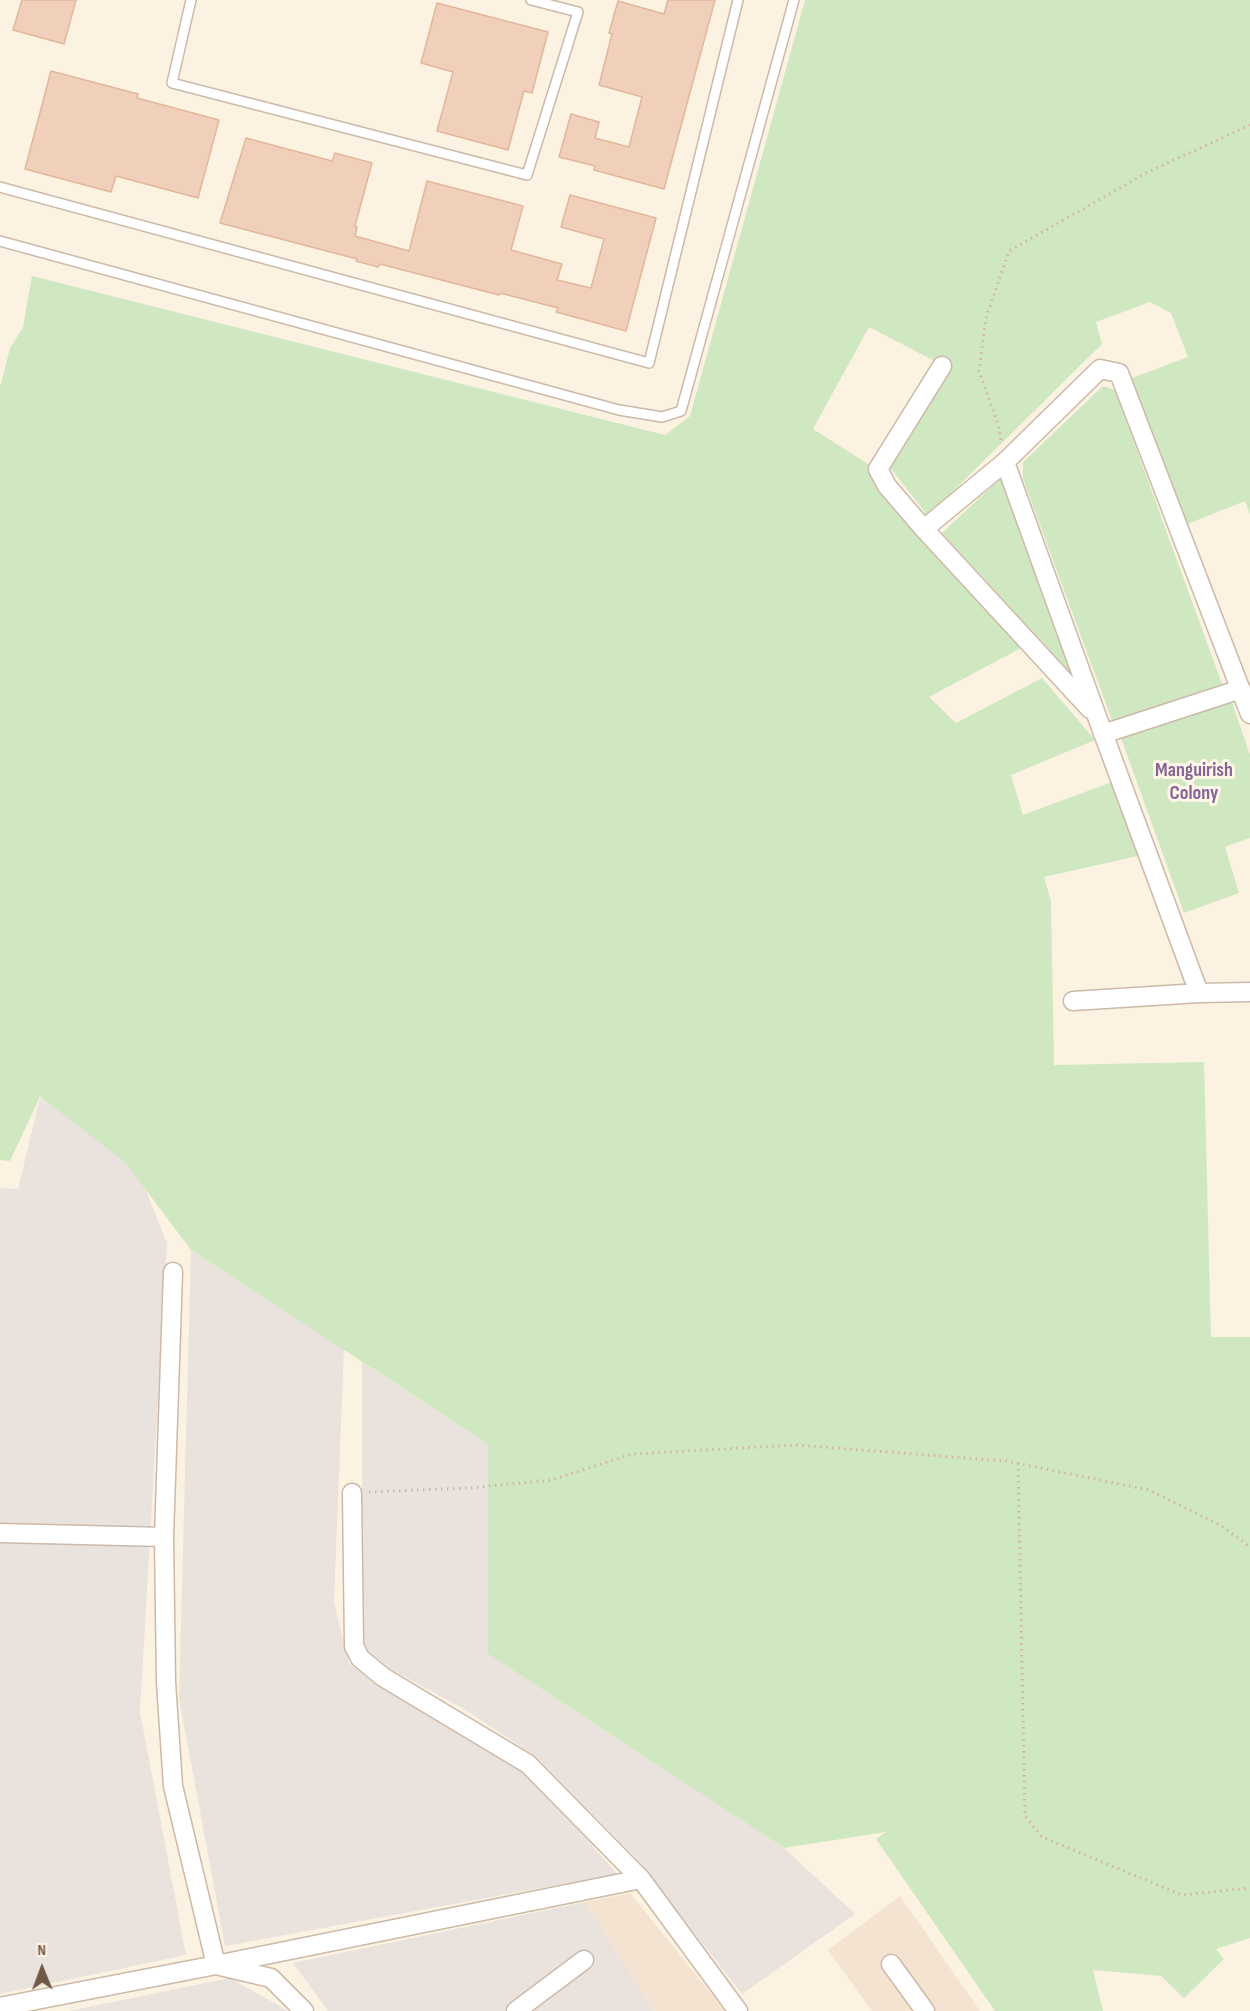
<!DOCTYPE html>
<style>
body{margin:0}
#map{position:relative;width:1250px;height:2011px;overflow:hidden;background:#fbf2e2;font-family:"Sofia Sans Condensed",sans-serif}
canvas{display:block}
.north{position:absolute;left:12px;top:1939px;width:60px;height:60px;-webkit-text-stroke:4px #fff6e8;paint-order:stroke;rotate:359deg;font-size:16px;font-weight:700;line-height:24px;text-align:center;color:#725849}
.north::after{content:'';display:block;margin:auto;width:21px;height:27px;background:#725849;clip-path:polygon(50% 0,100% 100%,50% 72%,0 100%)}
</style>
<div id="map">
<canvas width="1250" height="2011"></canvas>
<div class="north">N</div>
</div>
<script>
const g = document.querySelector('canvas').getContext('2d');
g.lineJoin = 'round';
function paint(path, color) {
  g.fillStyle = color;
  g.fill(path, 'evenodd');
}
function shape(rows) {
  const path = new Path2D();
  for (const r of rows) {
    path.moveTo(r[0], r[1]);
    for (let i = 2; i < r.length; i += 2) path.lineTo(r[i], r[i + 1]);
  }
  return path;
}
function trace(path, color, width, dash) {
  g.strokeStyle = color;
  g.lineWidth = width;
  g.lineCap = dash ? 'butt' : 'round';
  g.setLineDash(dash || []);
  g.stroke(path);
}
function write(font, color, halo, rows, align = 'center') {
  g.font = font + ' "Sofia Sans Condensed",sans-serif';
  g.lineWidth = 6;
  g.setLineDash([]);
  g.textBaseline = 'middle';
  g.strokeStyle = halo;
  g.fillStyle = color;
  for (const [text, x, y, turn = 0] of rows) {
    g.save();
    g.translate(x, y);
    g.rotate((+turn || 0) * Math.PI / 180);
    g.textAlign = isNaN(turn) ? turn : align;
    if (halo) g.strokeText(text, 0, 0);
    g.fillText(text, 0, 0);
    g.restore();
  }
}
paint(shape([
 [630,1893,725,2011,654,2011,585,1902],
 [900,1896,980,2011,872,2011,828,1950]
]), '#f3e3d0');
paint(shape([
 [40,1098,134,1161,167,1243,140,1712,186,1955,0,1994,0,1188,18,1189],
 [191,1250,344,1349,334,1602,349,1664,535,1780,617,1874,225,1946,179,1698],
 [362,1362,488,1444,488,1654,784,1848,855,1914,742,1994,634,1856,535,1756,464,1709,367,1656,362,1633],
 [585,1902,654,2011,328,2011,293,1963],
 [230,1978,288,2011,69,2011]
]), '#eae3dd');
paint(shape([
 [805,0,1250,0,1250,514,1245,501,1185,525,1132,378,1188,357,1171,313,1150,302,1096,322,1102,344,928,516,888,465,950,369,869,327,813,429,868,464,880,491,1023,647,929,697,956,723,1042,678,1095,740,1011,775,1023,815,1112,782,1138,856,1044,877,1051,901,1054,1065,1204,1062,1211,1337,1250,1337,1250,1938,1216,1949,1224,1959,1184,1998,1161,1976,1093,1970,1103,2011,995,2011,876,1839,886,1832,784,1848,488,1654,488,1444,191,1250,125,1162,40,1097,10,1161,0,1160,0,387,10,348,23,327,32,276,665,435,690,416],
 [1103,386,1115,390,1222,684,1113,723,1023,479,1023,462],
 [1004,475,1075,678,942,533],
 [1231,699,1250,755,1250,838,1225,847,1239,893,1184,913,1121,738]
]), '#d0e8c1');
const building = shape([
 [22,0,76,0,64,44,13,30,22,0],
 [668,0,715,0,664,189,594,170,595,166,559,157,571,114,599,122,595,138,629,147,642,97,599,85,612,34,609,33,618,1,664,14,668,0],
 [437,3,548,32,532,93,524,91,508,150,437,131,453,72,421,63,437,3],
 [51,71,138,94,137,98,219,120,198,198,116,176,111,192,25,169,51,71],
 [246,138,332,161,335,153,372,163,355,226,357,227,355,236,409,251,427,181,523,206,511,250,562,264,557,280,591,288,604,239,561,227,570,195,656,218,626,331,556,312,558,308,500,293,499,295,380,264,378,267,356,261,357,259,220,223,246,138]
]);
paint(building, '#f0d0ba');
trace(building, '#e2b79b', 1.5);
const lane = shape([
 [191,0,172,83,527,175,578,12,531,0],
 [0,187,649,363,738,0],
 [0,241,619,410,662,417,681,411,794,0]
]);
const street = shape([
 [942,366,878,469,887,486,924,529,1090,709],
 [1005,462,1096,714,1199,993,1250,992],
 [924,529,1005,462,1100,369,1119,373,1250,714],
 [1103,734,1241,689],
 [1073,1001,1199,993],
 [173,1272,164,1537,166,1682,173,1786,216,1965,641,1879],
 [352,1493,354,1646,360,1658,383,1677,528,1764,641,1879,738,2011],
 [0,1533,164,1537],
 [891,1964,925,2011],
 [0,2007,216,1965,271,1978,304,2011],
 [516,2011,584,1960]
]);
trace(lane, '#ccb9a9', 12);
trace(street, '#ccb9a9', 21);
trace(shape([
 [1001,440,998,424,979,371,986,318,1009,251,1148,172,1250,125],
 [1018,1463,1025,1816,1042,1837,1182,1895,1250,1888],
 [369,1492,469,1488,552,1480,632,1454,796,1445,1006,1461,1149,1490,1220,1525,1250,1547]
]), '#d4b49e', 3, [1.5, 4.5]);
trace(lane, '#fff', 9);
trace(street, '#fff', 18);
write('bold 20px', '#856595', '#fff6e8', [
 ["Manguirish",1194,771],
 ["Colony",1194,794]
]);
</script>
